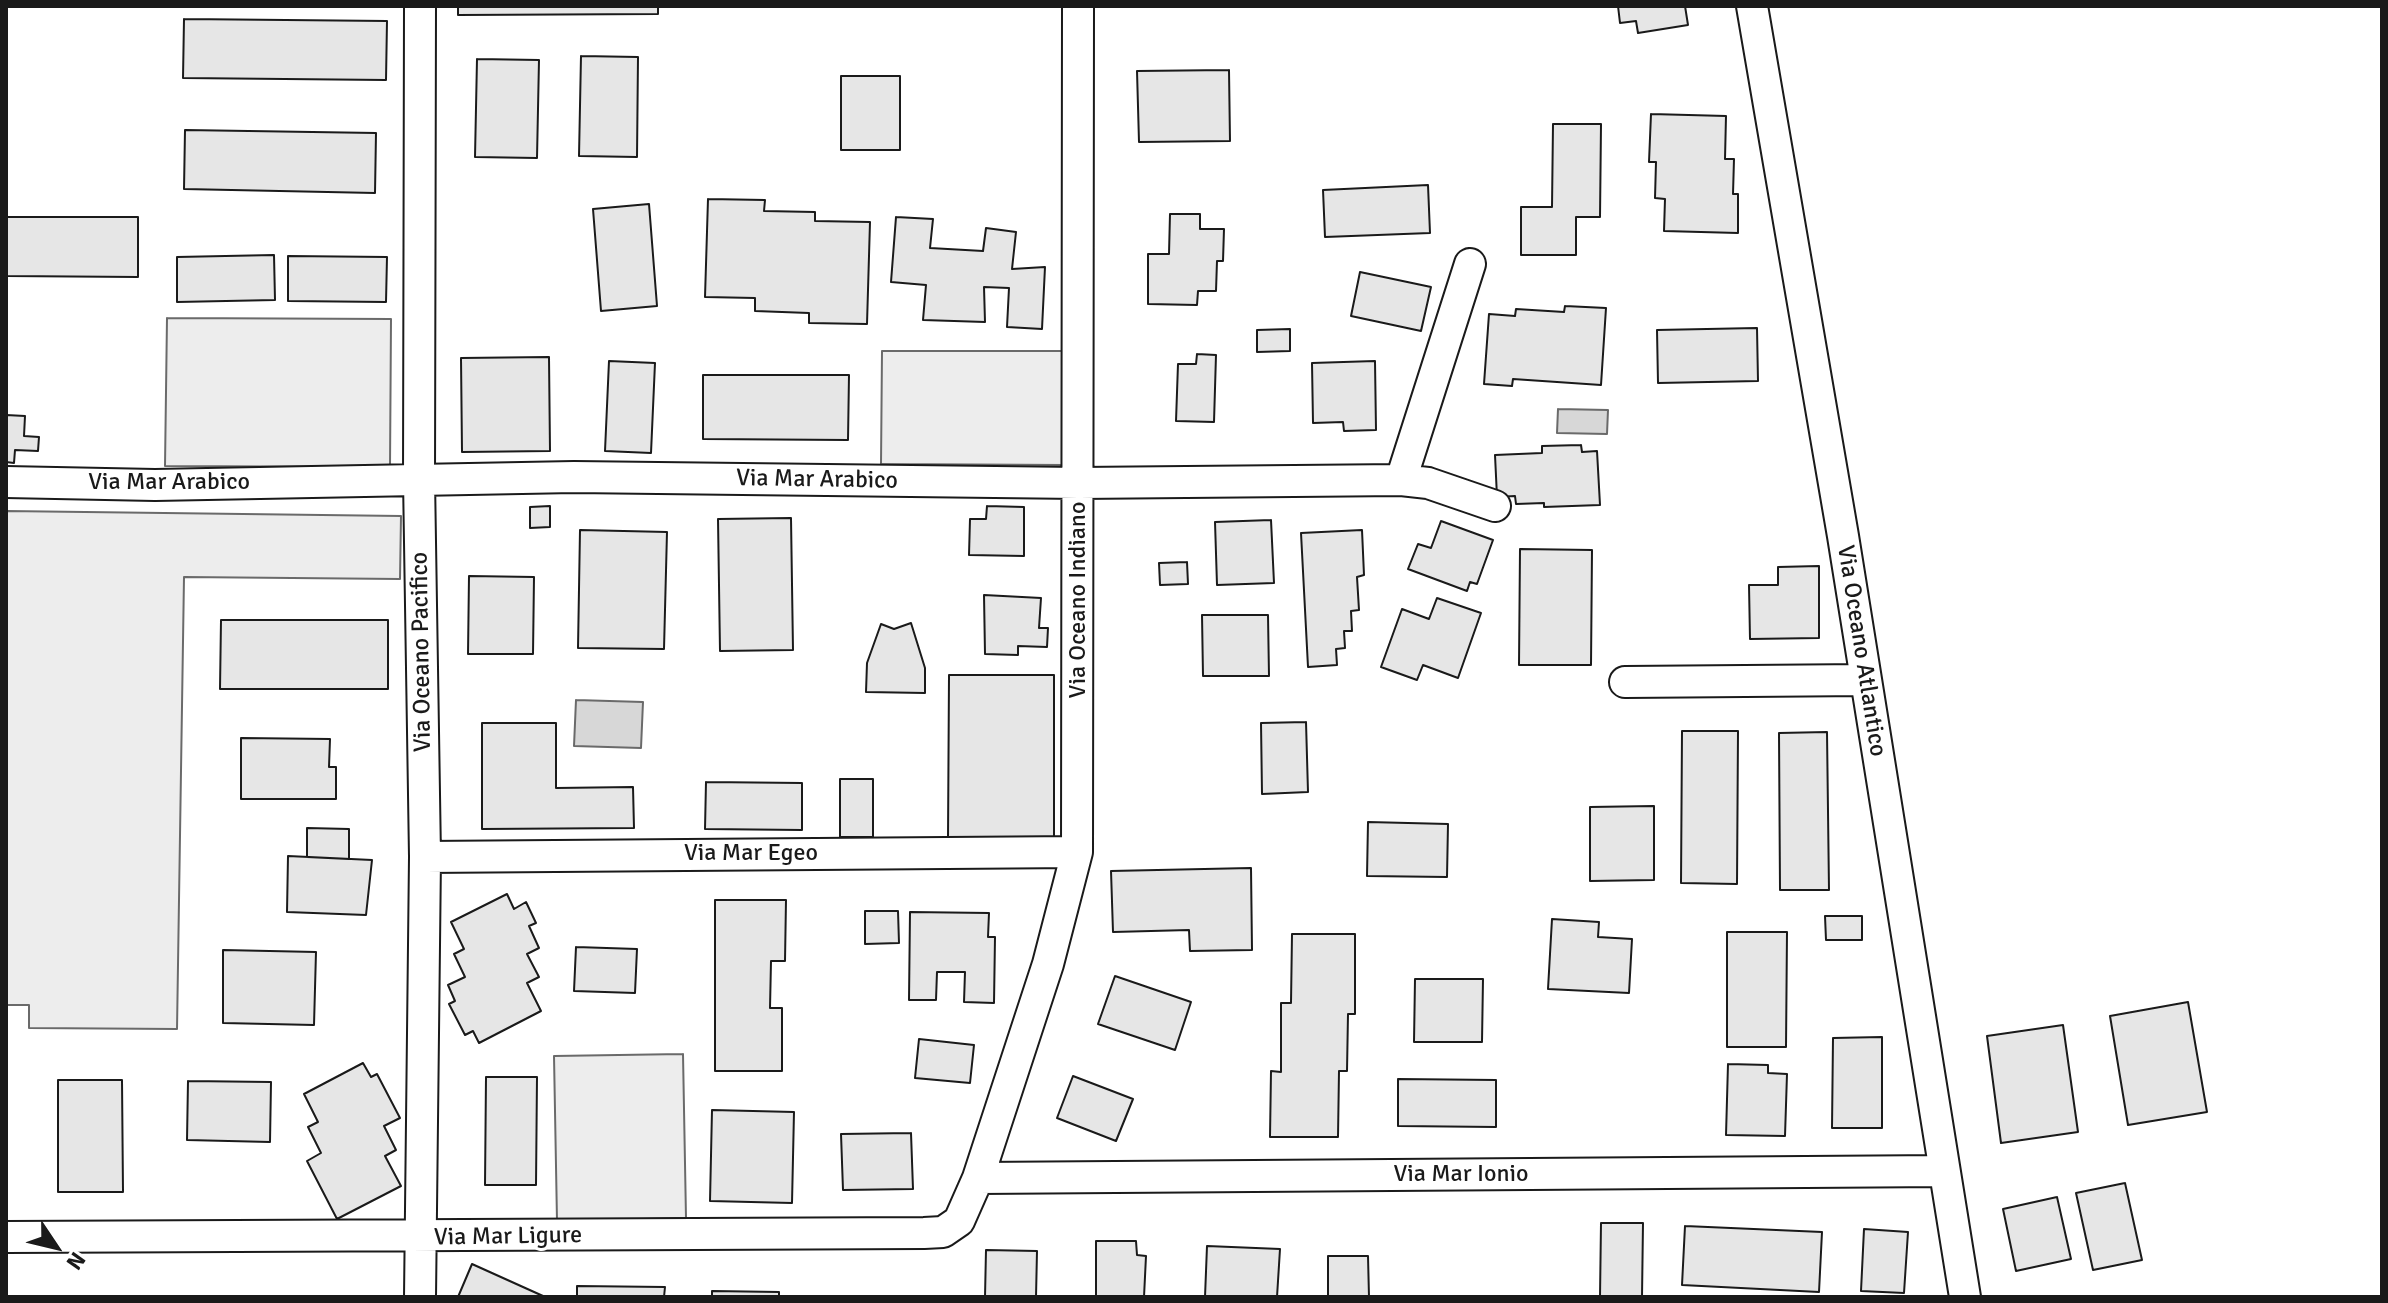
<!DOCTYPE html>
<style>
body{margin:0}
#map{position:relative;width:2388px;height:1303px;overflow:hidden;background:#fff;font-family:Signika,sans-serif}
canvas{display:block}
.frame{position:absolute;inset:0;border:8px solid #1a1a1a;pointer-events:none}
.north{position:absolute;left:16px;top:1207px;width:80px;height:80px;-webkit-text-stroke:6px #fff;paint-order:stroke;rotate:125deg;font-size:22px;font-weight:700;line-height:32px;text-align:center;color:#1a1a1a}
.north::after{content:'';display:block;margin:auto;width:28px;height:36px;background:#1a1a1a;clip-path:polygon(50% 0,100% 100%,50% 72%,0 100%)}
</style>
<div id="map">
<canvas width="2388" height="1303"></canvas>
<div class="frame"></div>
<div class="north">N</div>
</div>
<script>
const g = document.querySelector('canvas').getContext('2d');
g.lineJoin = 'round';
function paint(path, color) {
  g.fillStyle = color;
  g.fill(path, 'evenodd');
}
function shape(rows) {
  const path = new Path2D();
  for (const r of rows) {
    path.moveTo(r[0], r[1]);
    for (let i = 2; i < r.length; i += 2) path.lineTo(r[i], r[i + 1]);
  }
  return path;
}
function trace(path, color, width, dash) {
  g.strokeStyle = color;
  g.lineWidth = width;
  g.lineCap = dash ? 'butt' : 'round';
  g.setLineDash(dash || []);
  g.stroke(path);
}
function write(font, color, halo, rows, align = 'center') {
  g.font = font + ' Signika,sans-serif';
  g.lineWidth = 6;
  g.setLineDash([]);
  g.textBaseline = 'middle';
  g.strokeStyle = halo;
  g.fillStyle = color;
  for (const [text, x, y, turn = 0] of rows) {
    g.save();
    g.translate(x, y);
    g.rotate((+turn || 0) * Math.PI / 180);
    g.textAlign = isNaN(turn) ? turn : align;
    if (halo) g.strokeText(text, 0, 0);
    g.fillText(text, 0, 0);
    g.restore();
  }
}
const built = shape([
 [167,318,391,319,390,467,165,466,167,318],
 [882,351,1066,351,1065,465,881,464,882,351],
 [6,511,401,516,400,579,184,577,177,1029,29,1028,29,1005,6,1005,6,511],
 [683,1054,686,1218,557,1221,554,1056,683,1054]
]);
paint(built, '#ededed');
trace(built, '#6a6a6a', 2);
const water = shape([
 [1558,409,1608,410,1607,434,1557,433,1558,409],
 [576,700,643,702,641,748,574,746,576,700]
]);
paint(water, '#d7d7d7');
trace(water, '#6a6a6a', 2);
const building = shape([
 [458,6,658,6,658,14,458,15,458,6],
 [1618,6,1685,6,1688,25,1638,33,1636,21,1620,23,1618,6],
 [184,19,387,21,386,80,183,78,184,19],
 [581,56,638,57,637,157,579,156,581,56],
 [477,59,539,60,537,158,475,157,477,59],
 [1229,70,1230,141,1139,142,1137,71,1229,70],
 [841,76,900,76,900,150,841,150,841,76],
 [1651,114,1726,116,1725,159,1734,159,1733,194,1738,194,1738,233,1664,231,1665,199,1655,198,1656,162,1649,162,1651,114],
 [1553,124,1601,124,1600,217,1576,217,1576,255,1521,255,1521,207,1552,207,1553,124],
 [185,130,376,133,375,193,184,189,185,130],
 [1428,185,1430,233,1325,237,1323,190,1428,185],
 [708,199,765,200,764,211,815,212,815,221,870,222,867,324,809,323,809,313,755,311,755,298,705,297,708,199],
 [649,204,657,306,601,311,593,209,649,204],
 [1170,214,1200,214,1200,229,1224,229,1223,261,1217,261,1216,291,1198,291,1197,305,1148,304,1148,254,1169,254,1170,214],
 [6,217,138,217,138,277,6,276,6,217],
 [896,217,933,219,930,248,983,251,986,228,1016,232,1012,269,1045,267,1042,329,1007,327,1009,288,984,287,985,322,923,320,926,285,891,282,896,217],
 [274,255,275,300,177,302,177,257,274,255],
 [288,256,387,257,386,302,288,301,288,256],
 [1360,272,1431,287,1421,331,1351,316,1360,272],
 [1565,306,1606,308,1601,385,1513,379,1512,386,1484,384,1489,314,1515,316,1516,309,1564,312,1565,306],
 [1757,328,1758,381,1658,383,1657,330,1757,328],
 [1290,329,1290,351,1257,352,1257,330,1290,329],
 [1197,354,1216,355,1214,422,1176,421,1178,364,1196,364,1197,354],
 [549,357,550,451,462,452,461,358,549,357],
 [609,361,655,363,651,453,605,451,609,361],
 [1375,361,1376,430,1344,431,1343,422,1313,423,1312,363,1375,361],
 [703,375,849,375,848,440,703,439,703,375],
 [6,415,25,416,24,436,39,437,38,451,15,450,14,463,6,462,6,415],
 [1581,445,1582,452,1597,451,1600,505,1544,507,1544,503,1516,504,1515,496,1497,497,1495,455,1542,453,1542,446,1581,445],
 [550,506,550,527,530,528,530,507,550,506],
 [987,506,1024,507,1024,556,969,555,970,519,986,519,987,506],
 [791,518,793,650,720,651,718,519,791,518],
 [1271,520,1274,583,1217,585,1215,522,1271,520],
 [1441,521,1493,540,1477,584,1470,582,1467,591,1408,569,1418,544,1431,548,1441,521],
 [580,530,667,532,664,649,578,648,580,530],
 [1362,530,1364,575,1357,577,1359,610,1351,611,1352,631,1344,631,1345,648,1336,649,1337,665,1308,667,1301,533,1362,530],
 [1520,549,1592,550,1591,665,1519,665,1520,549],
 [1187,562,1188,584,1160,585,1159,563,1187,562],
 [1819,566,1819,638,1750,639,1749,585,1778,585,1778,567,1819,566],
 [469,576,534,577,533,654,468,654,469,576],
 [984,595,1041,598,1039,628,1048,628,1047,647,1018,646,1018,655,985,654,984,595],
 [1437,598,1481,613,1458,678,1423,665,1417,680,1381,667,1402,609,1429,619,1437,598],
 [1202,615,1268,615,1269,676,1203,676,1202,615],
 [221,620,388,620,388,689,220,689,221,620],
 [911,623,925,668,925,693,866,692,867,663,881,624,894,629,911,623],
 [949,675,1054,675,1054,838,948,838,949,675],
 [1306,722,1308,792,1262,794,1261,723,1306,722],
 [482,723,556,723,556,788,633,787,634,828,482,829,482,723],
 [1682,731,1738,731,1737,884,1681,883,1682,731],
 [1827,732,1829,890,1780,890,1779,733,1827,732],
 [241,738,330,739,329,767,336,767,336,799,241,799,241,738],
 [840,779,873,779,873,837,840,837,840,779],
 [706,782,802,783,802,830,705,829,706,782],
 [1654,806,1654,880,1590,881,1590,807,1654,806],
 [1368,822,1448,824,1447,877,1367,876,1368,822],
 [307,828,349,829,349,859,307,857,307,828],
 [288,856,372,860,366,915,287,912,288,856],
 [1251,868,1252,950,1190,951,1189,930,1113,932,1111,871,1251,868],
 [507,894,514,909,526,902,536,923,529,926,539,948,527,954,539,977,527,983,541,1011,479,1043,473,1031,465,1035,449,1004,455,1001,448,985,465,977,454,954,464,949,451,922,507,894],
 [715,900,786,900,785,961,771,961,770,1008,782,1008,782,1071,715,1071,715,900],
 [865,911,898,911,899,943,865,944,865,911],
 [910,912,989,913,988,937,995,937,994,1003,964,1002,965,972,937,972,936,1000,909,1000,910,912],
 [1825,916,1862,916,1862,940,1826,940,1825,916],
 [1552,919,1599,922,1598,937,1632,939,1629,993,1548,989,1552,919],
 [1727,932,1787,932,1786,1047,1727,1047,1727,932],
 [1292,934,1355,934,1355,1014,1348,1014,1347,1071,1339,1071,1338,1137,1270,1137,1271,1071,1281,1072,1281,1003,1291,1003,1292,934],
 [576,947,637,949,635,993,574,991,576,947],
 [223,950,316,952,314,1025,223,1023,223,950],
 [1115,976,1191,1002,1175,1050,1098,1024,1115,976],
 [1415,979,1483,979,1482,1042,1414,1042,1415,979],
 [2188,1002,2207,1112,2128,1125,2110,1016,2188,1002],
 [2063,1025,2078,1132,2001,1143,1987,1036,2063,1025],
 [1882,1037,1882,1128,1832,1128,1833,1038,1882,1037],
 [919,1039,974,1045,970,1083,915,1078,919,1039],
 [363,1063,371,1077,377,1074,400,1118,384,1126,396,1150,385,1156,401,1186,337,1219,307,1161,321,1153,308,1127,318,1122,304,1094,363,1063],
 [1728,1064,1768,1065,1768,1073,1787,1074,1785,1136,1726,1135,1728,1064],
 [1073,1076,1133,1099,1116,1141,1057,1118,1073,1076],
 [486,1077,537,1077,536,1185,485,1185,486,1077],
 [1398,1079,1496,1080,1496,1127,1398,1126,1398,1079],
 [58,1080,122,1080,123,1192,58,1192,58,1080],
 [188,1081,271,1082,270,1142,187,1140,188,1081],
 [712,1110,794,1112,792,1203,710,1201,712,1110],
 [911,1133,913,1189,843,1190,841,1134,911,1133],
 [2125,1183,2142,1260,2093,1270,2076,1193,2125,1183],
 [2057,1197,2071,1259,2016,1271,2003,1209,2057,1197],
 [1601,1223,1643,1223,1642,1297,1600,1297,1601,1223],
 [1685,1226,1822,1232,1819,1292,1682,1285,1685,1226],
 [1864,1229,1908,1232,1904,1293,1861,1291,1864,1229],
 [1096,1241,1136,1241,1137,1255,1146,1256,1144,1297,1096,1297,1096,1241],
 [1207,1246,1280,1249,1277,1297,1205,1297,1207,1246],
 [986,1250,1037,1251,1036,1297,985,1297,986,1250],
 [1328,1256,1368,1256,1369,1297,1328,1297,1328,1256],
 [472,1264,543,1296,543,1297,458,1297,472,1264],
 [577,1286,665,1287,664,1297,577,1297,577,1286],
 [712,1291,779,1292,779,1297,712,1297,712,1291]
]);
paint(building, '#e6e6e6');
trace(building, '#1a1a1a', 2);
const minor = shape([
 [1752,6,1843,536,1965,1297],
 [1401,480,1428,483,1495,506],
 [6,482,155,485,574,477,1079,483,1401,480,1470,264],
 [1625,682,1865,680],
 [425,857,1077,852],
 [978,1178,1943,1171],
 [6,1237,924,1233,943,1232,959,1221,978,1178,1048,964,1077,852,1078,6],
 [420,1297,425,857,419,479,420,6]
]);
trace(minor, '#1a1a1a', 34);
trace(minor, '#fff', 30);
write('24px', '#1a1a1a', '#fff', [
 ["Via Mar Arabico",817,480,1],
 ["Via Mar Arabico",169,483],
 ["Via Oceano Indiano",1079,600,-90],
 ["Via Oceano Atlantico",1861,651,81],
 ["Via Oceano Pacifico",422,652,-91],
 ["Via Mar Egeo",751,854],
 ["Via Mar Ionio",1461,1175],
 ["Via Mar Ligure",508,1237,-1]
]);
</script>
